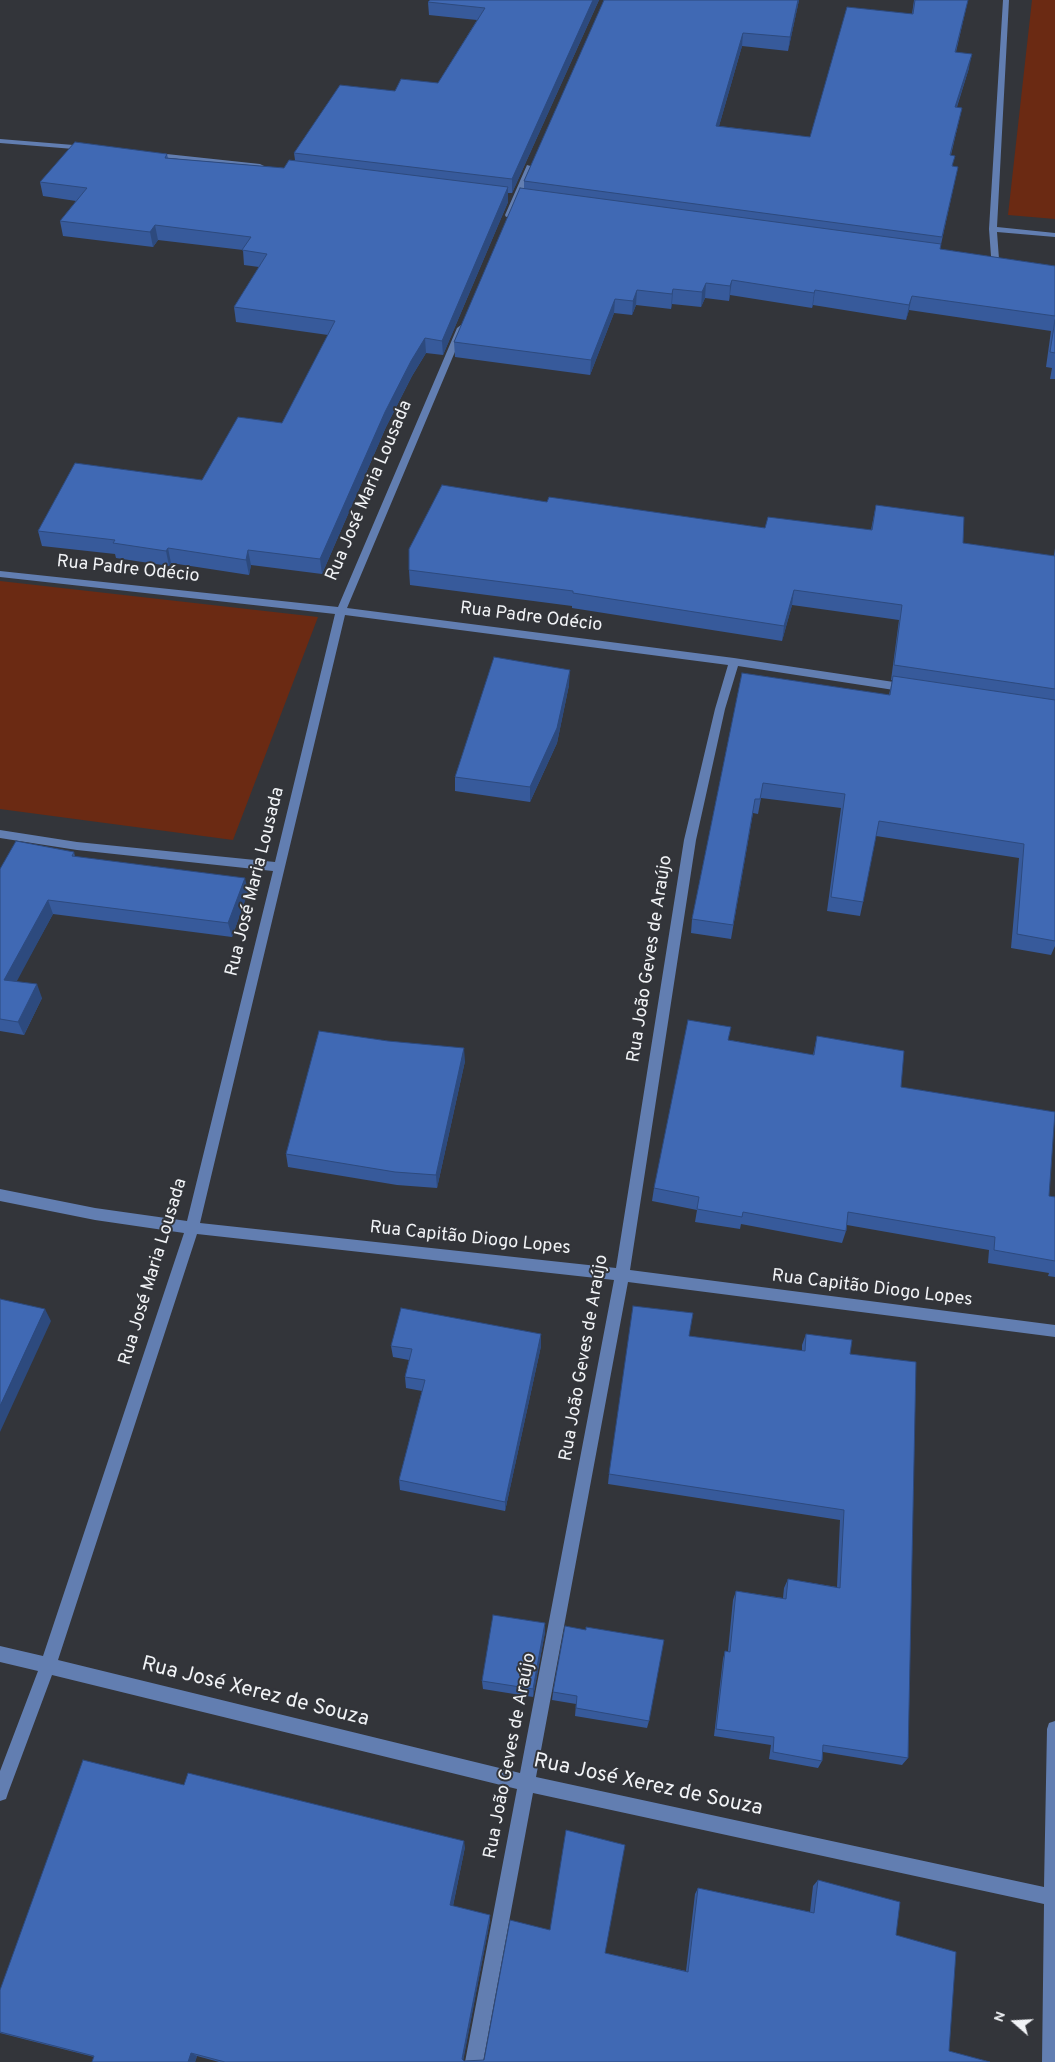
<!DOCTYPE html>
<meta charset="utf-8">
<style>
body{margin:0}
#map{position:relative;width:1055px;height:2062px;overflow:hidden;background:#33353a;font-family:Overpass,sans-serif}
canvas{display:block}
.north{position:absolute;left:990px;top:1997px;width:50px;height:50px;-webkit-text-stroke:4px #33353a;paint-order:stroke;rotate:289deg;font-size:14px;font-weight:700;line-height:20px;text-align:center;color:#f1f3f6}
.north::after{content:'';display:block;margin:auto;width:18px;height:22px;background:#f1f3f6;clip-path:polygon(50% 0,100% 100%,50% 72%,0 100%)}
</style>
<div id="map">
<canvas width="1055" height="2062"></canvas>
<div class="north">N</div>
</div>
<script>
const g = document.querySelector('canvas').getContext('2d');
g.lineJoin = 'round';
function paint(path, color) {
  g.fillStyle = color;
  g.fill(path, 'evenodd');
}
function shape(rows) {
  const path = new Path2D();
  for (const r of rows) {
    path.moveTo(r[0], r[1]);
    for (let i = 2; i < r.length; i += 2) path.lineTo(r[i], r[i + 1]);
  }
  return path;
}
function trace(path, color, width, dash) {
  g.strokeStyle = color;
  g.lineWidth = width;
  g.lineCap = dash ? 'butt' : 'round';
  g.setLineDash(dash || []);
  g.stroke(path);
}
function write(font, color, halo, rows, align = 'center') {
  g.font = font + ' Overpass,sans-serif';
  g.lineWidth = 4;
  g.setLineDash([]);
  g.textBaseline = 'middle';
  g.strokeStyle = halo;
  g.fillStyle = color;
  for (const [text, x, y, turn = 0] of rows) {
    g.save();
    g.translate(x, y);
    g.rotate((+turn || 0) * Math.PI / 180);
    g.textAlign = isNaN(turn) ? turn : align;
    if (halo) g.strokeText(text, 0, 0);
    g.fillText(text, 0, 0);
    g.restore();
  }
}
paint(shape([
 [1032,0,1055,0,1055,219,1008,215],
 [0,581,318,617,233,840,0,809]
]), '#6b2a13');
paint(shape([
 [1003,0,1009,0,997,227,1055,233,1055,237,997,232,999,259,995,261,979,260,975,258,979,256,991,256,989,229,1003,0],
 [0,139,86,146,90,148,86,150,0,143,0,139],
 [148,152,260,164,264,166,260,168,151,156,147,154,148,152],
 [527,165,534,167,513,215,506,217,505,215,527,165],
 [461,325,465,328,347,608,734,658,907,684,912,688,907,692,738,666,725,709,696,840,630,1270,1055,1325,1055,1337,628,1282,536,1777,1044,1887,1047,1729,1049,1723,1055,1721,1055,2062,1042,2062,1044,1904,533,1793,483,2062,465,2062,517,1789,52,1675,8,1793,6,1799,0,1801,0,1771,38,1671,0,1662,0,1646,43,1656,184,1233,95,1220,0,1201,0,1189,95,1208,187,1221,273,871,77,850,0,838,0,830,77,842,275,862,335,614,0,577,0,571,338,607,457,328,461,325],
 [345,615,728,665,715,709,684,840,616,1268,200,1223,345,615],
 [197,1234,614,1280,520,1773,58,1660,197,1234]
]), '#627eb1');
paint(shape([
 [599,0,512,193,508,193,508,202,443,355,426,353,412,376,386,427,322,574,251,565,249,575,171,563,169,566,116,558,115,554,42,546,38,531,202,480,282,423,328,335,236,322,234,307,259,267,244,265,243,250,158,240,153,247,63,236,60,221,76,201,43,196,40,182,167,154,168,158,284,168,295,160,294,153,395,91,438,83,477,20,429,15,428,2],
 [604,0,799,0,788,51,742,46,719,126,810,137,912,14,914,0,968,0,956,52,969,68,957,107,962,108,951,155,953,166,958,167,940,249,1055,266,1055,379,1050,379,1052,368,1046,367,1051,331,909,310,906,320,813,305,812,308,730,295,729,301,705,298,701,307,672,304,671,309,636,305,632,315,614,313,590,375,455,357,454,342,524,189,524,181],
 [547,502,765,528,871,530,876,505,963,543,1054,556,1055,548,1055,946,1051,955,1011,948,1019,858,876,836,863,902,860,916,827,911,841,808,761,798,758,814,753,813,731,939,691,933,692,919,742,673,889,695,892,680,891,680,899,620,792,605,782,641,572,608,572,606,410,585,409,570],
 [569,685,557,743,530,802,455,791,455,777],
 [74,852,75,857,248,892,232,937,53,914,16,981,42,998,24,1035,0,1031,0,869],
 [817,1036,901,1087,1049,1196,1055,1197,1055,1277,1048,1276,1049,1273,988,1263,989,1250,847,1225,846,1231,842,1243,741,1224,740,1229,695,1222,697,1210,652,1201,654,1188,729,1040,813,1055],
 [388,1041,465,1061,437,1188,397,1185,288,1167,286,1154],
 [806,1334,850,1354,908,1758,902,1765,823,1752,822,1761,818,1768,769,1759,771,1745,714,1736,723,1659,725,1651,728,1651,733,1600,736,1591,783,1598,784,1588,788,1579,837,1587,840,1520,608,1484,609,1474,689,1336,802,1351,802,1345],
 [391,1346,541,1346,505,1511,400,1490,399,1480,422,1391,406,1388,405,1377,409,1360,393,1357],
 [545,1623,545,1632,533,1697,483,1689,482,1681],
 [565,1626,649,1721,647,1728,575,1716,576,1704,552,1700,553,1692],
 [184,1785,465,1847,453,1906,490,1915,490,1920,463,2060,464,2061,484,2060,605,1953,686,1971,695,1894,698,1888,810,1912,813,1886,818,1880,896,1935,949,2051,990,2062,219,2062,197,2056,195,2062,92,2062,94,2057,0,2033,0,1990]
]), '#375a9b');
paint(shape([
 [593,0,599,0,512,193,512,179],
 [798,0,799,0,788,51,790,37],
 [743,33,742,46,715,140,716,126],
 [972,54,969,68,952,121,955,107],
 [508,187,508,202,443,355,442,341],
 [155,225,158,240,153,247,150,232],
 [732,280,730,295,729,301,730,286],
 [706,283,705,298,701,307,702,292],
 [673,289,672,304,671,309,672,294],
 [637,290,636,305,632,315,633,301],
 [815,290,813,305,812,308,814,293],
 [912,296,909,310,906,320,909,305],
 [615,299,614,313,590,375,591,360],
 [425,338,426,353,412,376,386,427,322,574,320,559,385,412,411,361],
 [168,548,171,563,169,566,166,551],
 [248,550,251,565,249,575,246,560],
 [794,590,792,605,782,641,784,626],
 [570,670,569,685,557,743,530,802,530,787],
 [245,878,248,892,232,937,228,923],
 [48,900,53,914,10,994,4,980],
 [37,984,42,998,24,1035,18,1022],
 [464,1048,465,1061,437,1188,436,1175],
 [45,1309,51,1321,0,1432,0,1406],
 [541,1334,541,1346,505,1511,505,1502],
 [545,1623,545,1632,533,1697,533,1689],
 [464,1841,465,1847,452,1910,450,1905],
 [490,1915,490,1920,463,2062,462,2059],
 [191,2053,197,2056,195,2062,188,2062]
]), '#2d4a7e');
const building = shape([
 [430,0,593,0,512,179,294,153,340,85,395,91,401,79,438,83,485,8,428,2,430,0],
 [604,0,798,0,790,37,743,33,716,126,810,137,847,7,913,14,915,0,968,0,955,52,972,54,955,107,962,108,950,155,955,156,952,166,958,167,942,237,524,181,604,0],
 [75,142,167,154,165,158,284,168,289,160,508,187,442,341,425,338,411,361,385,412,320,559,248,550,246,560,168,548,166,551,113,543,115,540,38,531,75,463,202,480,238,417,282,423,335,321,234,307,267,254,242,250,251,237,155,225,150,232,60,221,87,188,40,182,75,142],
 [520,188,941,244,940,249,1055,266,1055,316,912,296,909,305,815,290,814,293,732,280,730,286,706,283,702,292,673,289,672,294,637,290,633,301,615,299,591,360,454,342,520,188],
 [1055,320,1055,353,1050,352,1055,320],
 [442,485,547,502,549,497,765,528,768,517,872,530,876,505,964,517,963,543,1055,556,1055,689,894,665,902,605,794,590,784,626,573,593,573,591,409,570,409,549,442,485],
 [494,657,570,670,557,728,530,787,455,777,494,657],
 [742,673,890,695,893,676,1055,700,1055,941,1017,934,1024,844,879,821,863,902,831,897,845,794,763,783,760,799,755,799,733,925,692,919,742,673],
 [16,841,74,852,72,856,245,878,228,923,48,900,4,980,37,984,18,1022,0,1019,0,869,16,841],
 [688,1020,731,1027,728,1040,814,1055,817,1036,904,1051,901,1087,1055,1112,1049,1196,1055,1197,1055,1261,994,1250,995,1237,848,1212,846,1231,743,1212,742,1217,697,1209,699,1197,654,1188,688,1020],
 [319,1031,388,1041,464,1048,436,1175,395,1172,286,1154,319,1031],
 [0,1299,45,1309,0,1406,0,1299],
 [633,1306,693,1313,689,1336,805,1351,806,1334,852,1340,850,1354,916,1362,908,1758,823,1745,822,1761,773,1752,774,1737,716,1729,725,1651,730,1652,736,1591,786,1599,788,1579,840,1588,844,1510,609,1474,633,1306],
 [401,1308,541,1334,505,1502,399,1480,425,1380,405,1377,412,1349,391,1346,401,1308],
 [493,1615,545,1623,533,1689,482,1681,493,1615],
 [565,1626,586,1630,586,1627,664,1640,649,1721,576,1708,577,1696,553,1692,565,1626],
 [83,1760,184,1785,188,1773,464,1841,450,1905,490,1915,462,2059,464,2061,484,2060,510,1920,550,1930,566,1830,625,1845,605,1953,688,1972,698,1888,814,1913,818,1880,900,1902,896,1935,956,1952,949,2051,990,2062,225,2062,191,2053,188,2062,92,2062,94,2056,0,2032,0,1990,83,1760]
]);
paint(building, '#4069b4');
trace(building, '#2d4a7e', 1);
write('18px', '#f1f3f6', '#33353a', [
 ["Rua José Maria Lousada",370,491,-67],
 ["Rua Padre Odécio",128,570,6],
 ["Rua Padre Odécio",531,618,7],
 ["Rua José Maria Lousada",256,882,-76],
 ["Rua João Geves de Araújo",651,959,-81],
 ["Rua Capitão Diogo Lopes",470,1239,6],
 ["Rua José Maria Lousada",154,1272,-73],
 ["Rua Capitão Diogo Lopes",872,1289,7],
 ["Rua João Geves de Araújo",585,1358,-80],
 ["Rua João Geves de Araújo",511,1756,-79]
]);
write('21px', '#f1f3f6', '#33353a', [
 ["Rua José Xerez de Souza",255,1693,14],
 ["Rua José Xerez de Souza",648,1786,12]
]);
</script>
